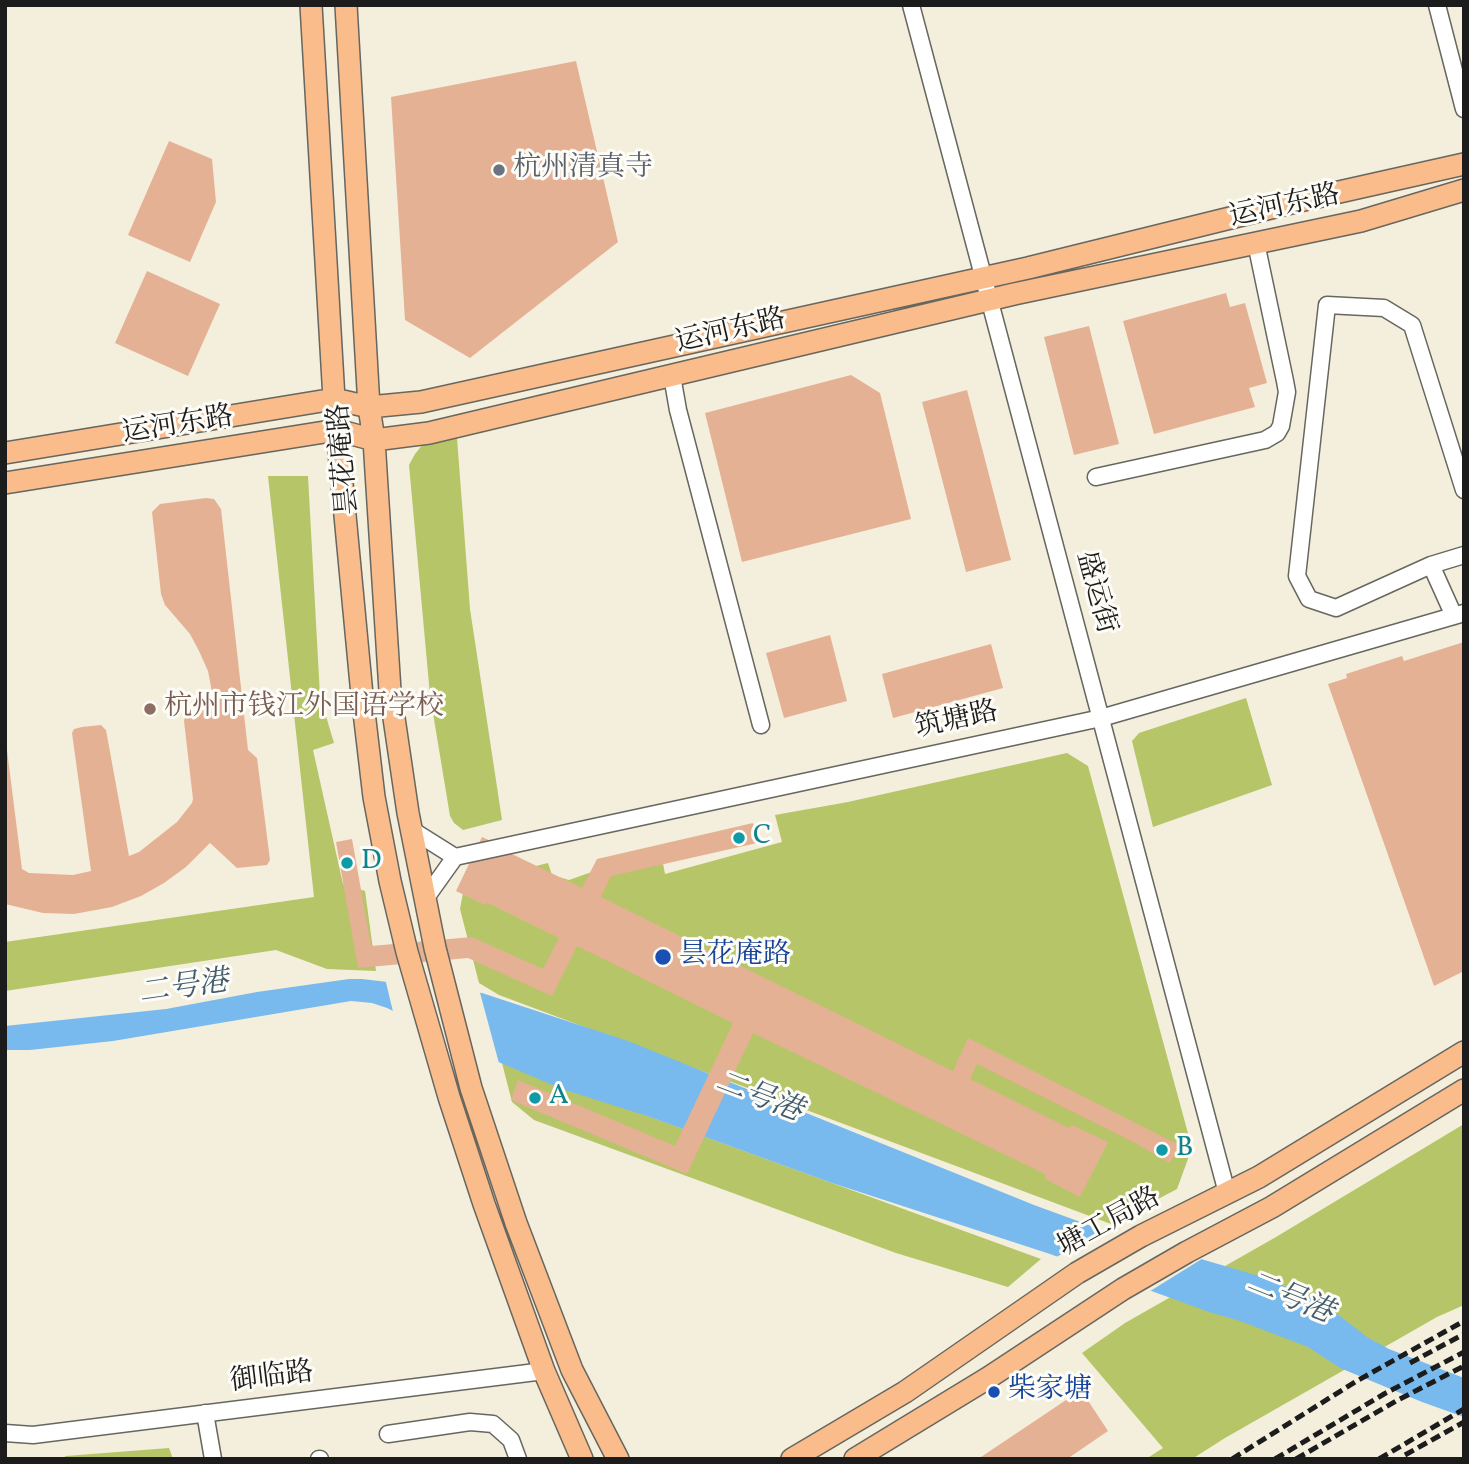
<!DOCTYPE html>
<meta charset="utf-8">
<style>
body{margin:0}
#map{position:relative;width:1469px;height:1464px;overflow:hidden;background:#f3efdc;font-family:Vollkorn,serif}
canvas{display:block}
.frame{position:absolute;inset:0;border:7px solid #1c1c1c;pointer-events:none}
</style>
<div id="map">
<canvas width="1469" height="1464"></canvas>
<div class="frame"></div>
</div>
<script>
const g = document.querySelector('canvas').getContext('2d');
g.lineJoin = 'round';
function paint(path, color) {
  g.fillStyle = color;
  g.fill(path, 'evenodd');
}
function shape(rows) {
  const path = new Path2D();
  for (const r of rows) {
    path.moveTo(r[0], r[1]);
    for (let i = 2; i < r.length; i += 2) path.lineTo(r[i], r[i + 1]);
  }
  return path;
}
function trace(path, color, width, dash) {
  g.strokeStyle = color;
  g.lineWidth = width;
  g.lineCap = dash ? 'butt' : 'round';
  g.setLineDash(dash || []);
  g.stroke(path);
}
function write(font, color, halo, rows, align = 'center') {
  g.font = font + ' Vollkorn,"Noto Serif SC",serif';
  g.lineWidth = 6;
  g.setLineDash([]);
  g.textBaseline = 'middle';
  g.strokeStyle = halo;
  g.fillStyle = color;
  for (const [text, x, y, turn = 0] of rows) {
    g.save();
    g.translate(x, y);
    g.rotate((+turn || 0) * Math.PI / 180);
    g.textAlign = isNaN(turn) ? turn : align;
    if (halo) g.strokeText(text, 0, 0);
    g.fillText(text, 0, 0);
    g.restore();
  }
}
paint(shape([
 [457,438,470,609,502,820,463,830,454,823,450,816,430,695,409,465,415,454,423,444,431,440],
 [268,476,308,476,320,696,334,743,313,750,343,884,365,891,376,971,327,969,276,950,5,991,5,942,314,897],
 [1246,698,1272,785,1153,827,1132,741,1139,733],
 [1067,753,1088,766,1192,1148,1177,1189,1111,1224,499,995,479,983,460,909,463,893,471,882,548,863,552,875,569,880,660,848,665,874,782,842,775,815,848,802],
 [502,1063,1041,1259,1008,1287,896,1253,534,1120,512,1102],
 [1464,1124,1464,1305,1437,1317,1225,1438,1192,1459,1146,1459,1163,1448,1082,1353,1125,1323,1276,1237],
 [169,1448,173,1459,61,1459,66,1456]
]), '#b6c567');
paint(shape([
 [349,979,362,979,482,993,628,1041,1034,1205,1105,1231,1266,1278,1323,1303,1367,1337,1389,1349,1464,1378,1464,1417,1422,1402,1340,1368,1308,1347,1240,1321,1209,1312,1050,1254,832,1183,650,1117,562,1089,496,1061,387,1008,372,1003,351,1001,113,1041,30,1050,5,1050,5,1026,166,1009,257,992]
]), '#78baee');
paint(shape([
 [385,978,479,989,500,1067,394,1016],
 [1107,1228,1205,1257,1147,1293,1053,1259]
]), '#f3efdc');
paint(shape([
 [576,61,618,242,470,358,405,320,391,97],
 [169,141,212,159,216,202,190,262,128,235],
 [147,271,220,304,188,376,115,343],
 [1226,293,1230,307,1245,303,1267,383,1249,388,1255,407,1154,434,1123,321],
 [1089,326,1119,444,1074,455,1044,337],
 [851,375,880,393,911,519,742,562,705,413],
 [967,390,1011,560,966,572,922,402],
 [206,498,214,499,221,509,248,750,257,758,270,860,267,865,237,868,210,843,186,867,164,883,141,896,112,907,74,914,43,913,5,904,5,750,7,750,22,869,29,873,73,875,91,871,72,733,74,729,82,727,101,725,106,730,129,856,139,852,177,822,192,803,193,799,184,721,186,713,215,708,208,671,199,651,190,634,165,605,161,594,152,512,160,504],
 [830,635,847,701,784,718,766,653],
 [1464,642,1464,971,1434,986,1328,684,1347,678,1346,674,1402,656,1404,661],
 [991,644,1003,688,893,718,882,674],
 [753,823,757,843,611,876,601,897,953,1071,968,1038,1179,1145,1170,1163,1135,1143,977,1064,970,1079,1069,1128,1072,1125,1108,1142,1080,1197,1045,1179,1045,1174,753,1033,687,1174,511,1100,518,1080,675,1146,733,1023,577,946,552,996,468,958,358,968,336,842,352,839,371,946,472,937,543,969,559,938,488,903,485,905,456,891,482,837,513,851,512,854,582,888,597,859],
 [1081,1390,1108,1431,1067,1459,978,1459]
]), '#e5b194');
const minor = shape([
 [911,5,1227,1193],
 [1437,5,1464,109],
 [672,376,678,410,761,725],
 [1096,477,1265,440,1277,433,1281,426,1287,392,1285,381,1256,243],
 [1464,490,1412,325,1384,308,1327,305,1297,576,1309,599,1336,608,1431,565,1464,555],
 [1431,565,1454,616],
 [412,830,455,857],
 [425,899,455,857,1101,718,1464,613],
 [205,1413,213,1459],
 [5,1433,33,1435,544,1371],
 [388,1434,470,1422,493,1424,511,1440,518,1459],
 [319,1459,320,1459]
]);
const major = shape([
 [311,5,334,399,362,695,374,797,390,881,407,952,449,1097,484,1204,544,1371,582,1459],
 [346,5,369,407,374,440,390,691,408,813,435,948,471,1088,516,1223,572,1370,618,1459],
 [5,453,334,399,369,407,421,402,1028,268,1299,201,1464,164],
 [5,483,337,430,374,440,429,433,1014,294,1361,221,1464,190],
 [792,1459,905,1392,1077,1273,1141,1236,1259,1177,1464,1052],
 [855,1459,988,1378,1123,1289,1187,1252,1272,1207,1464,1090]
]);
trace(minor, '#67665f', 19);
trace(major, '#67665f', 24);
trace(minor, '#fff', 16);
trace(major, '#fabc8b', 21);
trace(shape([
 [1410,1363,1464,1334],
 [1405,1455,1464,1422],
 [1232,1459,1355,1382,1464,1321],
 [1275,1459,1384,1394,1464,1352],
 [1296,1459,1396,1401,1464,1366],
 [1379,1459,1464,1409]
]), '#1c1c1c', 5, [10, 5]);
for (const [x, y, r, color] of [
 [499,170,7,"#6b7280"],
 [150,709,7,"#8d6e63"],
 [739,838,7,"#0f9aa8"],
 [347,863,7,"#0f9aa8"],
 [663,957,9,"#1a4fb4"],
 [535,1098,7,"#0f9aa8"],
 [1162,1150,7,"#0f9aa8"],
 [994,1392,7,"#1a4fb4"]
]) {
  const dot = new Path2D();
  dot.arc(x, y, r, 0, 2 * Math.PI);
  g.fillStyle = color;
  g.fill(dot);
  trace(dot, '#fdfcf7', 2.5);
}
write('28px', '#5b616d', '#fdfcf7', [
 ["杭州清真寺",513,170]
], 'left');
write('28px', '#1c1c1c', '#fdfcf7', [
 ["运河东路",1285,208,-12],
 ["运河东路",731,333,-13],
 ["运河东路",178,427,-9],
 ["昙花庵路",346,459,-95],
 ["盛运街",1094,593,75],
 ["筑塘路",957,722,-12],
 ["塘工局路",1110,1224,-29],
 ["御临路",272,1379,-7]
]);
write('28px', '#785e54', '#fdfcf7', [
 ["杭州市钱江外国语学校",164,709]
], 'left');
write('28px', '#0d838f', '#fdfcf7', [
 ["C",753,838],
 ["D",361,863],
 ["A",549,1098],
 ["B",1176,1150]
], 'left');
write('28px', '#164399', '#fdfcf7', [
 ["昙花庵路",679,957],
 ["柴家塘",1008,1392]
], 'left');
write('italic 30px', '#415b70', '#fdfcf7', [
 ["二号港",184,990,-8],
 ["二号港",758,1099,21],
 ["二号港",1289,1300,22]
]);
</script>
